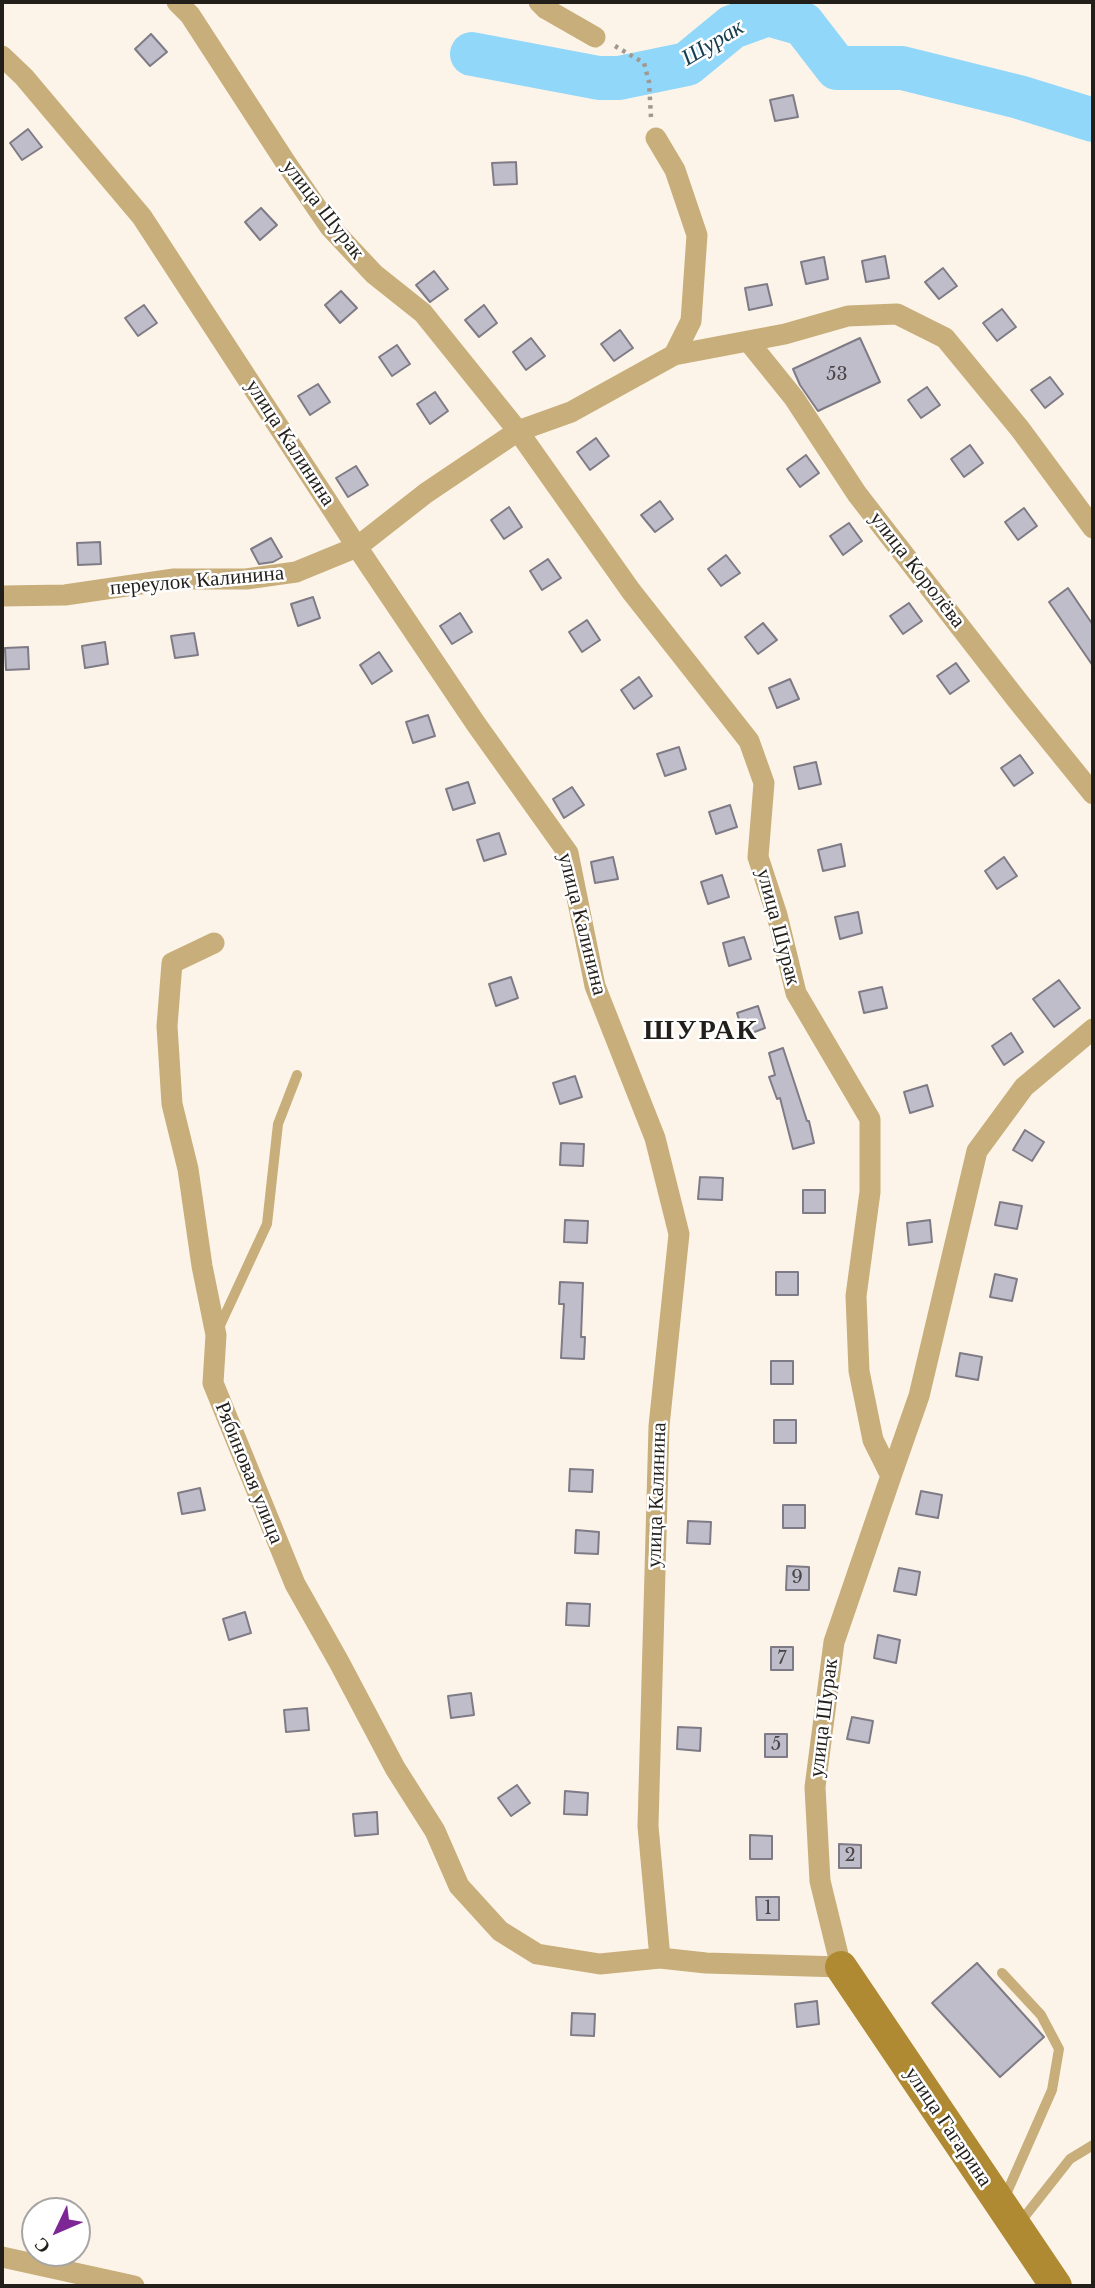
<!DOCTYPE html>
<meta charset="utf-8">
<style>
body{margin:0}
#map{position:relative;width:1095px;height:2288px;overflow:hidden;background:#fdf4e9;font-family:"Libre Baskerville",serif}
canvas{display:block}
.frame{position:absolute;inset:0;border:4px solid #221f1b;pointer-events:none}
.north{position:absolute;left:21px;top:2197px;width:70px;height:70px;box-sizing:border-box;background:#fff;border:2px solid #a7a5a4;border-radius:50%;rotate:226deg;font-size:19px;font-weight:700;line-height:28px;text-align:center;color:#221f1b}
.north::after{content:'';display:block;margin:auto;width:24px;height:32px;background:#7d2695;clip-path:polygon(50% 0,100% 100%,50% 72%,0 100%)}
</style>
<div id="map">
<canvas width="1095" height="2288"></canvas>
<div class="frame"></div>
<div class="north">С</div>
</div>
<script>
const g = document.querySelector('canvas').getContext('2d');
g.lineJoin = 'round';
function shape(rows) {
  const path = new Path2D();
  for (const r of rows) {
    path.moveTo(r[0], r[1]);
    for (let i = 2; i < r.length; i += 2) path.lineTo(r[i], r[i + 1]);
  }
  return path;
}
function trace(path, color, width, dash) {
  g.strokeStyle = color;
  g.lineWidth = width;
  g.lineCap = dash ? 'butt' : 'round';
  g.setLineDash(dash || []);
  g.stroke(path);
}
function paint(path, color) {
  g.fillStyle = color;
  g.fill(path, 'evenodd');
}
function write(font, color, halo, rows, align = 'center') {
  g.font = font + ' "Libre Baskerville",serif';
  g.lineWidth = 5;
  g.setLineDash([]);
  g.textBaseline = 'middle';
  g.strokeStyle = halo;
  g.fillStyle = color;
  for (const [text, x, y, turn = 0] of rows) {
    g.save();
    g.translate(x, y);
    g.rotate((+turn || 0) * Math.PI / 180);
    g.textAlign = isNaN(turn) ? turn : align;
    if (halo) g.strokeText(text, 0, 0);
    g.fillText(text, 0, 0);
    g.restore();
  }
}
trace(shape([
 [472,54,599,78,619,78,687,64,732,27,768,14,803,24,837,68,902,68,1019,97,1093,120]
]), '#91d7fa', 44);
const building = shape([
 [151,34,167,52,150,66,135,49,151,34],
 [793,95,798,117,775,121,770,100,793,95],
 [28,129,42,147,22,160,10,143,28,129],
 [516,162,517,184,494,185,492,163,516,162],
 [261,208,277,225,260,240,245,222,261,208],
 [885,256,889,278,866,282,862,261,885,256],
 [824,257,828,279,806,284,801,262,824,257],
 [943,268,957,286,939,299,925,282,943,268],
 [434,271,448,289,430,302,416,285,434,271],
 [767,284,772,305,749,310,745,288,767,284],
 [341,291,357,308,340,323,325,305,341,291],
 [144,305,157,323,138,336,125,318,144,305],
 [484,305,497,323,479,337,465,320,484,305],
 [1002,309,1016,327,997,341,983,323,1002,309],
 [620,330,633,348,614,361,601,344,620,330],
 [531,338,545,356,526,370,513,352,531,338],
 [860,338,880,382,818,411,800,385,793,369,860,338],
 [397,345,410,364,392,376,379,357,397,345],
 [1050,377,1063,394,1045,408,1031,390,1050,377],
 [318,384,330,402,310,415,298,396,318,384],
 [927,387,940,405,921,418,908,400,927,387],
 [435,392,448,411,430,424,417,404,435,392],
 [596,438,609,456,590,470,577,452,596,438],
 [970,445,983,463,964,477,951,459,970,445],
 [806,455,819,473,800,487,787,469,806,455],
 [356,466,368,485,348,497,336,478,356,466],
 [660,501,673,519,655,532,641,515,660,501],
 [509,507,522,527,504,539,491,520,509,507],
 [1024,508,1037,526,1018,540,1005,522,1024,508],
 [849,523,862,541,843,555,830,536,849,523],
 [271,538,282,557,273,562,259,564,251,549,271,538],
 [100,542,101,564,78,565,77,543,100,542],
 [726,555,740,573,721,586,708,569,726,555],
 [548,559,561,578,542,590,530,571,548,559],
 [1068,588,1093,625,1093,666,1049,602,1068,588],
 [313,597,320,618,298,626,291,604,313,597],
 [909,603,922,621,903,634,890,616,909,603],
 [460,613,472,632,452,644,440,626,460,613],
 [587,620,600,640,582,652,569,632,587,620],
 [763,623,777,640,758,654,745,637,763,623],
 [194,633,198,655,175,658,171,636,194,633],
 [105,642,108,664,85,668,82,646,105,642],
 [28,647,29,669,6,670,5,648,28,647],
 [379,652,392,671,372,684,360,665,379,652],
 [956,663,969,681,950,694,937,676,956,663],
 [639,677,652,696,634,709,621,690,639,677],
 [790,679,799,699,777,708,769,688,790,679],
 [428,715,435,736,413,743,406,722,428,715],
 [679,747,686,769,665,776,657,754,679,747],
 [1020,755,1033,773,1014,786,1001,768,1020,755],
 [816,762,821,784,799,789,794,767,816,762],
 [468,782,475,803,453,810,446,789,468,782],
 [572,787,584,805,564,818,553,799,572,787],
 [730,805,737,827,716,834,709,812,730,805],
 [499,833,506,854,484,861,477,840,499,833],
 [841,844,845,866,823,871,818,850,841,844],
 [613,857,618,879,595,883,591,862,613,857],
 [1004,857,1017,876,997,889,985,871,1004,857],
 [722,875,729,897,708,904,701,882,722,875],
 [858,912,862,933,840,939,835,917,858,912],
 [744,937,751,959,729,966,723,943,744,937],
 [511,977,518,998,496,1006,489,984,511,977],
 [1059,980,1080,1008,1054,1027,1033,999,1059,980],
 [882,987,887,1008,864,1013,859,992,882,987],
 [758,1006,765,1028,744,1036,737,1013,758,1006],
 [1011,1033,1023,1052,1004,1065,992,1046,1011,1033],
 [783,1048,807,1121,809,1121,814,1143,793,1149,780,1098,777,1099,769,1077,775,1075,769,1053,783,1048],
 [575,1076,582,1097,560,1104,553,1083,575,1076],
 [927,1085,933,1106,910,1113,904,1092,927,1085],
 [1025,1130,1044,1142,1032,1161,1013,1150,1025,1130],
 [561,1143,584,1144,583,1166,560,1165,561,1143],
 [700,1177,723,1178,722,1200,698,1199,700,1177],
 [803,1190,825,1190,825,1213,803,1213,803,1190],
 [1000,1202,1022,1206,1017,1229,995,1225,1000,1202],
 [565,1220,588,1221,587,1243,564,1242,565,1220],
 [930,1220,932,1242,909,1245,907,1223,930,1220],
 [776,1272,798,1272,798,1295,776,1295,776,1272],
 [995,1274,1017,1279,1012,1301,990,1297,995,1274],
 [560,1282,583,1283,581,1337,585,1337,584,1359,561,1358,564,1304,559,1304,560,1282],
 [960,1353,982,1357,978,1380,956,1376,960,1353],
 [771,1361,793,1361,793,1384,771,1384,771,1361],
 [774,1420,796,1420,796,1443,774,1443,774,1420],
 [570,1469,593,1470,592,1492,569,1491,570,1469],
 [200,1488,205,1510,182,1514,178,1493,200,1488],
 [921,1491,942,1495,938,1518,916,1514,921,1491],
 [783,1505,805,1505,805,1528,783,1528,783,1505],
 [688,1521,711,1522,710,1544,687,1543,688,1521],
 [576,1530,599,1532,598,1554,575,1553,576,1530],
 [787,1566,809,1567,809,1590,786,1590,787,1566],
 [899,1568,920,1572,916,1595,894,1591,899,1568],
 [567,1603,590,1604,589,1626,566,1625,567,1603],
 [245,1612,251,1633,229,1640,223,1619,245,1612],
 [878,1635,900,1640,896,1663,874,1658,878,1635],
 [771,1647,793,1647,793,1670,771,1670,771,1647],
 [471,1693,474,1715,451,1718,448,1696,471,1693],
 [307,1708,309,1730,286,1732,284,1710,307,1708],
 [852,1717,873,1721,869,1743,847,1739,852,1717],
 [678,1727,701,1728,700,1751,677,1749,678,1727],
 [765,1734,787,1734,787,1757,765,1757,765,1734],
 [517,1785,530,1803,511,1816,498,1798,517,1785],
 [565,1791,588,1793,587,1815,564,1814,565,1791],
 [377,1812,378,1834,355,1836,353,1814,377,1812],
 [750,1835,772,1836,772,1859,750,1859,750,1835],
 [839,1844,861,1845,861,1868,839,1868,839,1844],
 [756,1897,779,1897,779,1920,757,1920,756,1897],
 [977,1963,1044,2037,1000,2077,932,2003,977,1963],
 [817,2001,819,2024,797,2027,795,2004,817,2001],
 [572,2013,595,2014,594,2036,571,2035,572,2013]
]);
paint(building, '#c0bdca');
trace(building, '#7e7b86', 2);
trace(shape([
 [615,46,644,63,649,82,651,117]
]), '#9f9991', 4.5, [3.5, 5]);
trace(shape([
 [217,1332,267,1224,278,1124,297,1075],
 [1002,1973,1041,2015,1059,2049,1052,2090,1004,2199],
 [1018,2225,1070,2159,1093,2145]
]), '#c8ae7a', 10);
trace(shape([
 [177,2,190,15,286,163,330,227,374,274,423,313,518,431,631,591,749,741,764,783,758,857,777,915,796,993,870,1119,870,1192,856,1296,859,1371,873,1440,891,1476,834,1642,815,1787,820,1881,841,1967,706,1963,660,1958,600,1964,537,1954,500,1931,459,1886,435,1831,395,1768,339,1662,295,1584,213,1383,216,1335,202,1266,188,1169,172,1104,167,1026,172,963,214,943],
 [539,2,546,9,595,37],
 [2,56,24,77,142,217,357,547,476,724,568,853,595,986,655,1138,679,1234,659,1426,648,1826,660,1958],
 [656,138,675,170,697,235,691,321,674,355,785,334,848,316,897,314,945,338,1020,429,1093,528],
 [748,341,794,398,857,494,1017,700,1093,794],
 [2,596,65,595,174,579,246,579,296,572,357,547,426,493,518,431,571,412,674,355],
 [891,1476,919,1396,977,1151,1024,1087,1093,1029],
 [2,2257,134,2286]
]), '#c8ae7a', 21);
trace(shape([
 [841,1967,1056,2286]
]), '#b08a33', 32);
write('18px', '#4a4647', null, [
 ["53",837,375],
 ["9",797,1578],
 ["7",782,1659],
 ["5",776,1745],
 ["2",850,1856],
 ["1",768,1909]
]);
write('21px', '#221f1b', '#fff', [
 ["улица Шурак",323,210,52],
 ["улица Калинина",290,443,57],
 ["улица Королёва",917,570,52],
 ["переулок Калинина",197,581,-5],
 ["улица Калинина",582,924,76],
 ["улица Шурак",778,927,75],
 ["Рябиновая улица",249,1473,68],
 ["улица Калинина",657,1495,-88],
 ["улица Шурак",824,1718,-83],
 ["улица Гагарина",948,2127,56]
]);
write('italic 23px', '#163e50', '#fff', [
 ["Шурак",713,43,-31]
]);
g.letterSpacing = '2px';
write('bold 28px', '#221f1b', '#fff', [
 ["ШУРАК",701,1031]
]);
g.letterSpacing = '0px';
</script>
